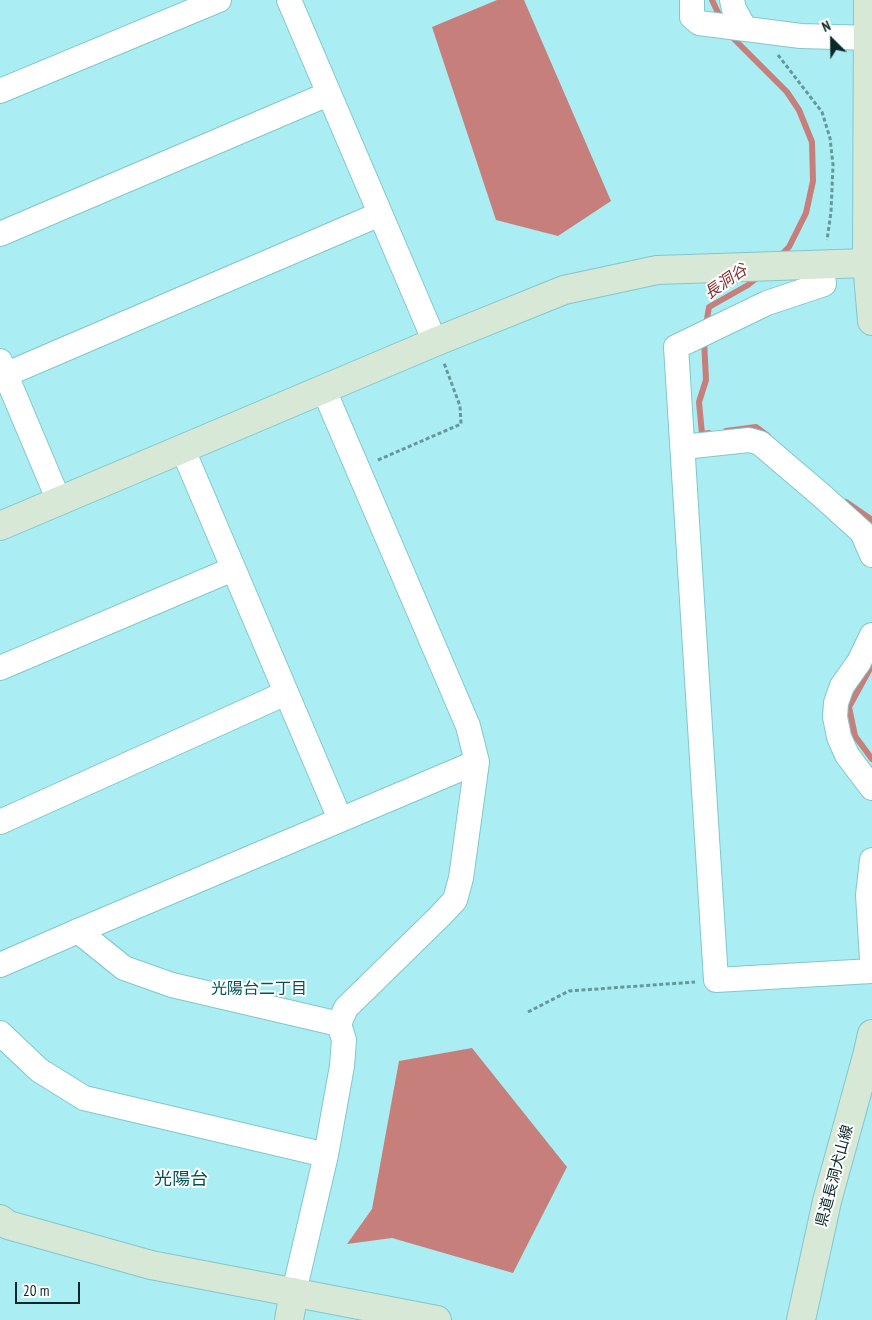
<!DOCTYPE html>
<meta charset="utf-8">
<style>
body{margin:0}
#map{position:relative;width:872px;height:1320px;overflow:hidden;background:#aaeef4;font-family:"PT Sans Narrow",sans-serif}
canvas{display:block}
.north{position:absolute;left:807px;top:15px;width:50px;height:50px;-webkit-text-stroke:4px #fff;paint-order:stroke;rotate:337deg;font-size:14px;font-weight:700;line-height:20px;text-align:center;color:#0c282a}
.north::after{content:'';display:block;margin:auto;width:18px;height:22px;background:#0c282a;clip-path:polygon(50% 0,100% 100%,50% 72%,0 100%)}
.scale{position:absolute;left:15px;top:1282px;width:65px;height:22px;box-sizing:border-box;border:2px solid #0c282a;border-top:0;padding-left:6px;font-size:15px;line-height:18px;white-space:nowrap;color:#0c282a;-webkit-text-stroke:4px #fff;paint-order:stroke}
</style>
<div id="map">
<canvas width="872" height="1320"></canvas>
<div class="north">N</div>
<div class="scale">20 m</div>
</div>
<script>
const g = document.querySelector('canvas').getContext('2d');
g.lineJoin = 'round';
function paint(path, color) {
  g.fillStyle = color;
  g.fill(path, 'evenodd');
}
function shape(rows) {
  const path = new Path2D();
  for (const r of rows) {
    path.moveTo(r[0], r[1]);
    for (let i = 2; i < r.length; i += 2) path.lineTo(r[i], r[i + 1]);
  }
  return path;
}
function trace(path, color, width, dash) {
  g.strokeStyle = color;
  g.lineWidth = width;
  g.lineCap = dash ? 'butt' : 'round';
  g.setLineDash(dash || []);
  g.stroke(path);
}
function write(font, color, halo, rows, align = 'center') {
  g.font = font + ' "PT Sans Narrow","Noto Sans JP",sans-serif';
  g.lineWidth = 4;
  g.setLineDash([]);
  g.textBaseline = 'middle';
  g.strokeStyle = halo;
  g.fillStyle = color;
  for (const [text, x, y, turn = 0] of rows) {
    g.save();
    g.translate(x, y);
    g.rotate((+turn || 0) * Math.PI / 180);
    g.textAlign = isNaN(turn) ? turn : align;
    if (halo) g.strokeText(text, 0, 0);
    g.fillText(text, 0, 0);
    g.restore();
  }
}
paint(shape([
 [497,0,524,0,611,201,558,236,496,220,432,27],
 [472,1048,567,1167,513,1273,392,1238,347,1244,372,1209,399,1061]
]), '#c77f7c');
trace(shape([
 [712,0,722,21],
 [729,34,787,92,799,110,812,142,813,181,806,213,789,247,779,257],
 [706,325,709,307,748,285,759,276],
 [704,340,706,380,699,402,702,434,709,433],
 [726,431,756,427,768,436],
 [846,502,872,520],
 [872,665,849,707,855,736,872,759]
]), '#c77f7c', 6);
const street = shape([
 [289,0,435,342],
 [692,0,692,17,699,23,801,36,872,38],
 [732,0,734,9,745,29],
 [0,91,219,0],
 [0,234,328,94],
 [822,265,824,284,767,303,676,347,716,980,872,971],
 [0,361,59,501],
 [0,377,380,214],
 [683,447,749,440,760,443,821,495,862,532,872,555],
 [183,450,340,819],
 [872,635,859,662,842,686,836,703,835,717,839,737,847,755,872,788],
 [0,668,233,569],
 [0,822,286,693],
 [872,860,868,895,872,959],
 [78,931,124,968,172,985,339,1024],
 [0,965,78,931,477,762],
 [0,1033,39,1070,84,1098,326,1155],
 [294,1292,326,1155,342,1066,344,1040,339,1024,346,1008,440,916,455,900,461,878,477,762,468,726,324,390]
]);
const secondary = shape([
 [868,0,867,263,872,321],
 [0,526,435,342,564,290,657,270,867,263],
 [0,1219,8,1225,151,1265,437,1320],
 [289,1320,294,1292],
 [801,1320,827,1201,867,1056,872,1034]
]);
trace(street, '#83c6cb', 26);
trace(secondary, '#83c6cb', 30);
trace(shape([
 [778,55,822,112,830,138,833,165,831,212,827,240],
 [378,460,461,424,460,406,444,363],
 [528,1012,569,991,695,982]
]), '#65989c', 3, [4, 2.5]);
trace(street, '#fff', 24);
trace(secondary, '#d7e9d6', 28);
write('15px', '#0c282a', '#fff', [
 ["県道長洞犬山線",835,1176,-75]
]);
write('italic 16px', '#832c2e', '#fff', [
 ["長洞谷",726,282,-35]
]);
write('16px', '#025358', '#fff', [
 ["光陽台二丁目",259,989]
]);
write('18px', '#025358', '#fff', [
 ["光陽台",181,1180]
]);
</script>
